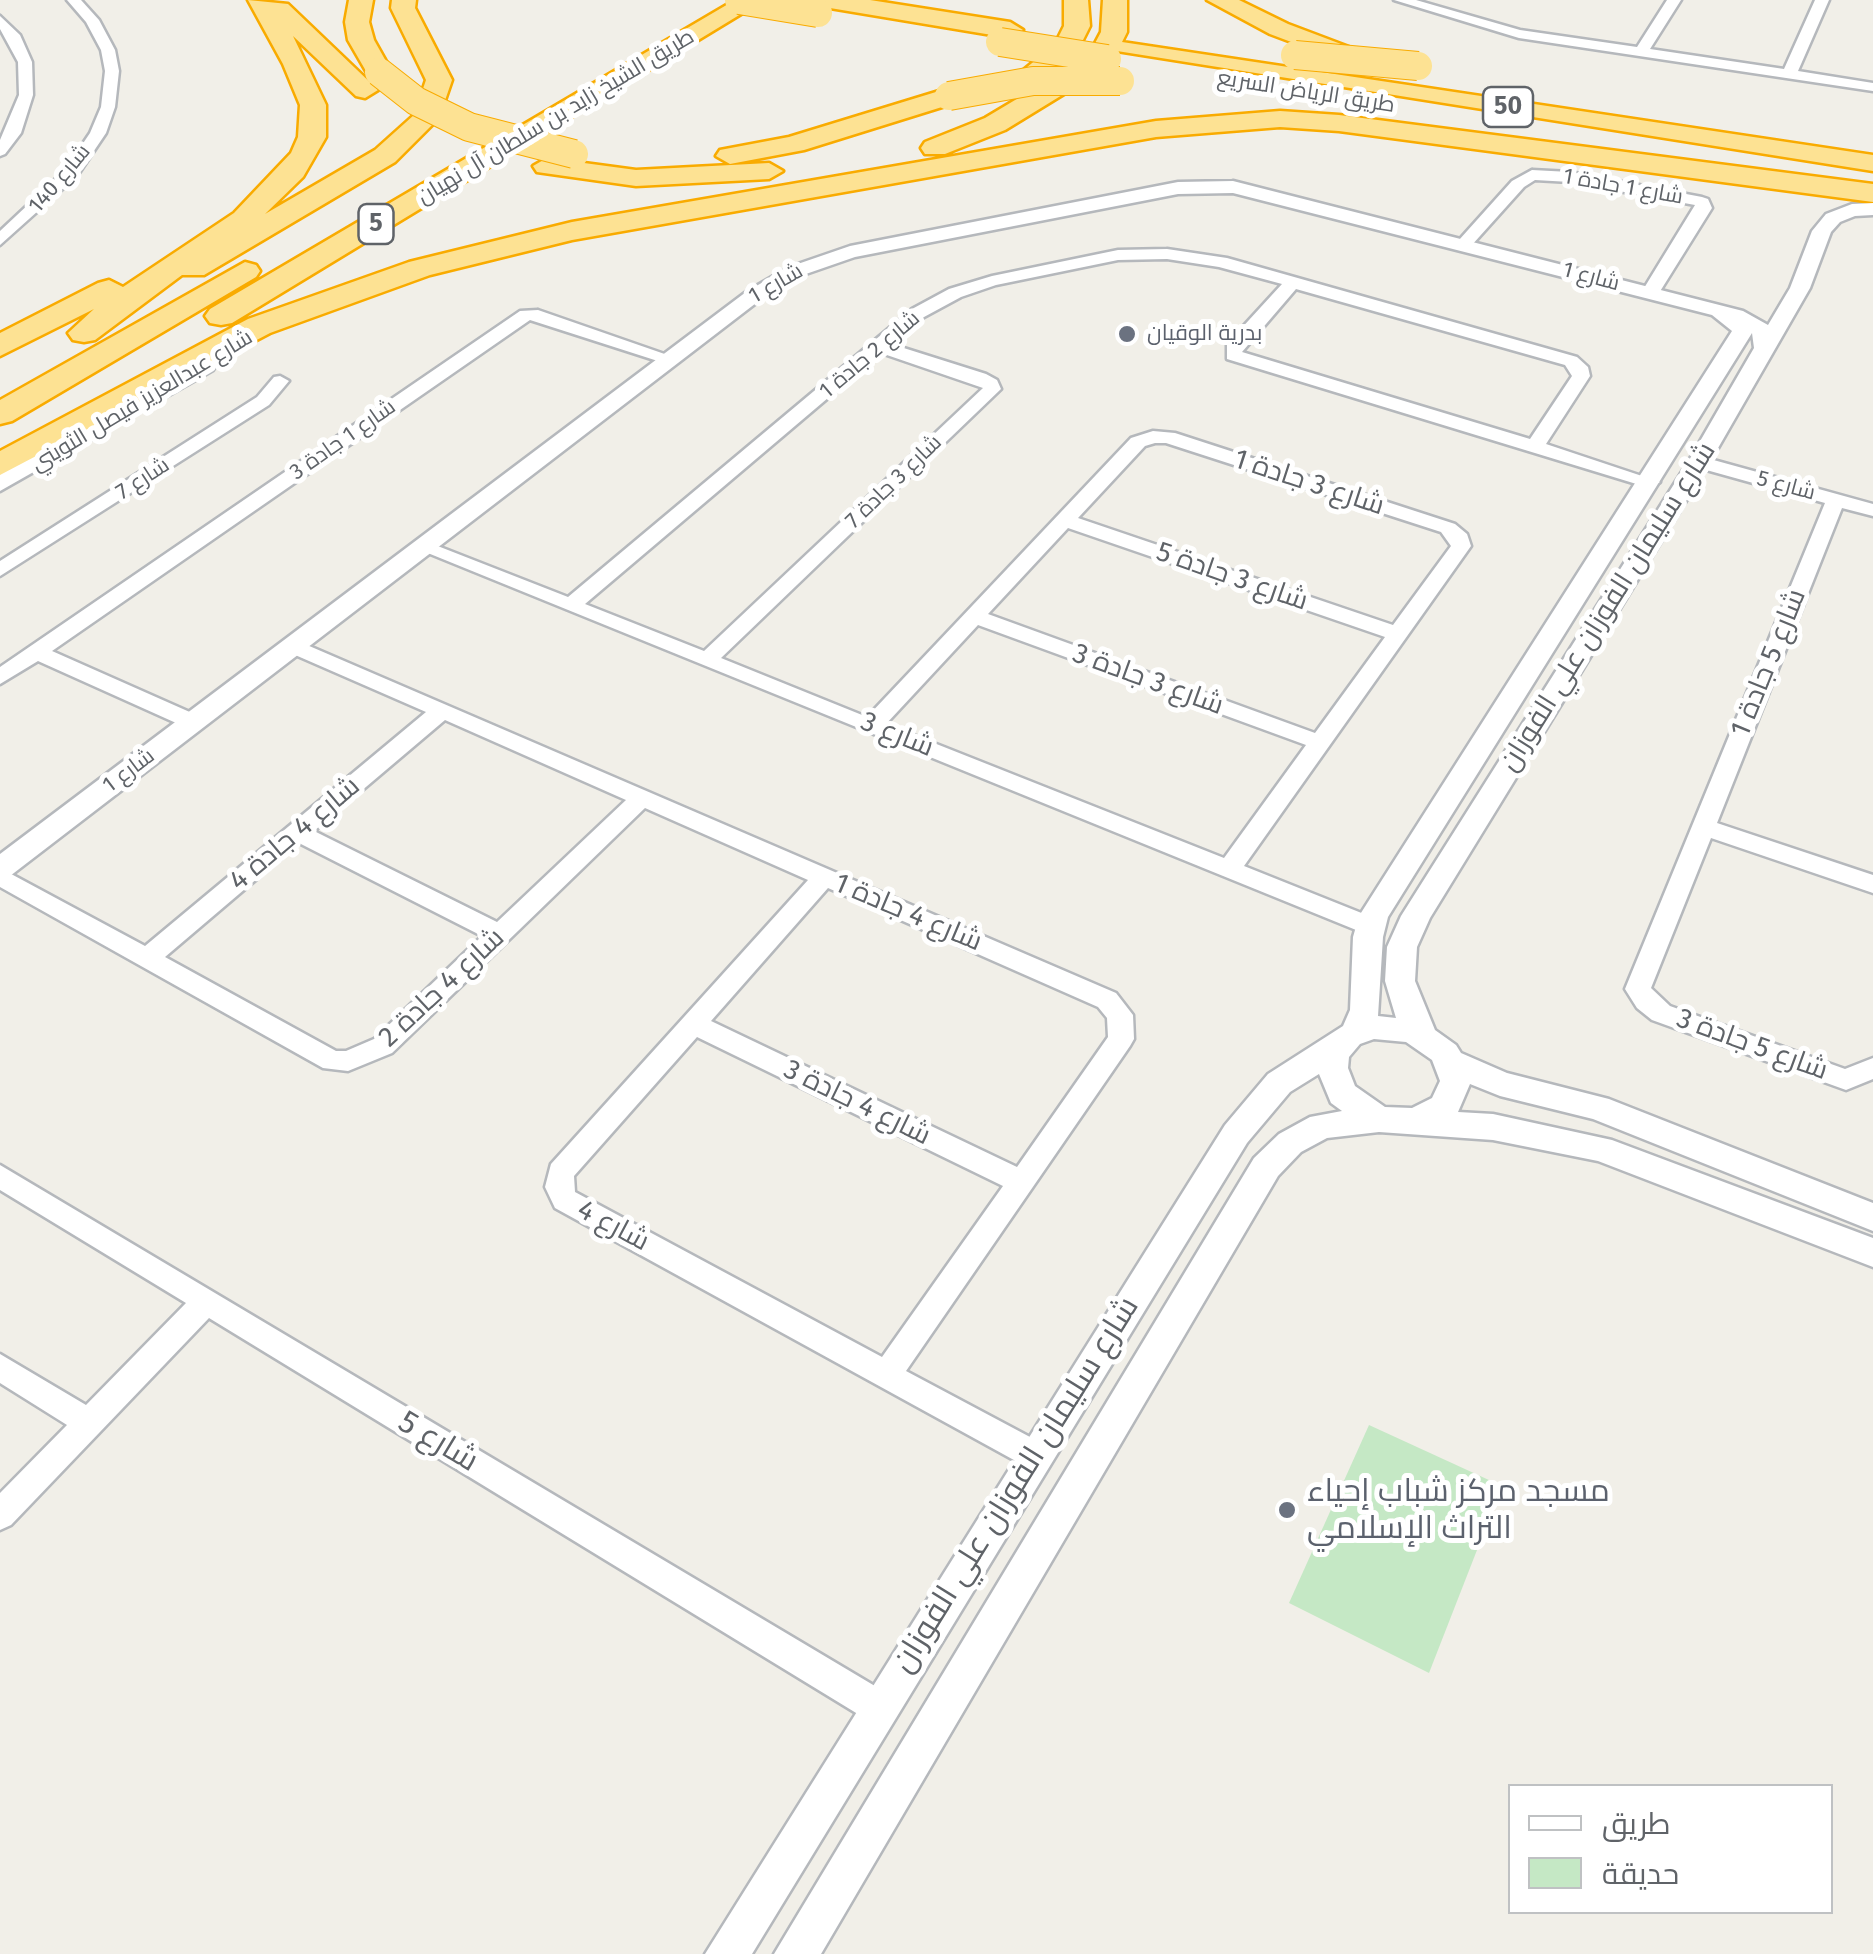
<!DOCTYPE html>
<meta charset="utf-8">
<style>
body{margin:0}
#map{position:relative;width:1873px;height:1954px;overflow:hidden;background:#f1efe8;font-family:"Fira Sans",Cairo,sans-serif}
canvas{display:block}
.legend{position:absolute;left:1508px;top:1784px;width:325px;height:130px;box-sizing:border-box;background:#fff;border:2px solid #bfc1c3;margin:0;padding:12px 18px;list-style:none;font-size:30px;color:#5f6368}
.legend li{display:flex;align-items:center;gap:20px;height:50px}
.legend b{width:50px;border:2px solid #bfc1c3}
</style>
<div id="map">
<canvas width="1873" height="1954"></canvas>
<ul class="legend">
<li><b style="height:12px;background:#fff"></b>طريق</li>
<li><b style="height:28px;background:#c5e8c5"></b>حديقة</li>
</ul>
</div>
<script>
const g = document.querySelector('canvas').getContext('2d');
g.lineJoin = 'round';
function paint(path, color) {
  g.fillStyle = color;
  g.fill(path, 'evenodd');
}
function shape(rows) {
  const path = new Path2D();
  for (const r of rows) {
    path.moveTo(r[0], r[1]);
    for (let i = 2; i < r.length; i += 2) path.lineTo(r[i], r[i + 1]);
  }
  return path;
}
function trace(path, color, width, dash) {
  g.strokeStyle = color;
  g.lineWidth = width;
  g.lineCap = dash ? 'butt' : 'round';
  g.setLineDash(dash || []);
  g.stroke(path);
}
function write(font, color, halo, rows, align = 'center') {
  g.font = font + ' "Fira Sans",Cairo,sans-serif';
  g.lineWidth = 10;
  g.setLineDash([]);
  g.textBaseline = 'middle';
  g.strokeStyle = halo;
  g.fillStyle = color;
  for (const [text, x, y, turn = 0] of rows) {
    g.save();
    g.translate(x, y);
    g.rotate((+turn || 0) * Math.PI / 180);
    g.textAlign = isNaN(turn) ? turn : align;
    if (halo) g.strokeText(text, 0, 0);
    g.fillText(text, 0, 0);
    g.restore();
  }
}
paint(shape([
 [1369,1425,1502,1486,1429,1673,1289,1603]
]), '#c5e8c5');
const minor = shape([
 [67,0,81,0,99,20,115,50,119,71,115,107,106,133,77,176,0,245,0,231,65,170,90,133,101,107,105,71,101,50,86,22,67,0],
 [1394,0,1416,0,1520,30,1637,47,1667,0,1681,0,1650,49,1784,69,1815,0,1829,0,1798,71,1873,83,1873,91,1519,38,1394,0],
 [0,16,20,35,32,62,33,95,21,133,5,154,0,156,0,140,19,95,18,62,0,29,0,16],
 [1532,170,1570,172,1702,197,1708,199,1712,208,1659,293,1650,298,1641,293,1695,205,1570,182,1535,180,1524,187,1471,246,1459,246,1459,240,1512,181,1532,170],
 [1167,249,1227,258,1577,357,1588,367,1590,376,1546,444,1660,482,1650,488,1643,486,1227,359,1227,344,1282,284,1219,267,1167,259,1118,260,996,285,961,297,924,317,891,344,986,374,997,380,1001,389,721,658,867,717,1131,438,1153,431,1175,433,1455,524,1467,534,1471,546,1244,866,1379,920,1382,926,1379,932,1361,932,413,547,416,543,430,543,568,597,912,309,949,289,992,276,1118,250,1167,249],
 [1296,289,1565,365,1572,376,1530,439,1242,352,1296,289],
 [881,353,983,388,704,651,585,604,881,353],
 [1155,443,1166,443,1441,532,1451,546,1393,625,1078,518,1145,446,1155,443],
 [1068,528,1385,637,1315,733,988,614,1068,528],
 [978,625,1306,745,1224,858,886,724,978,625],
 [538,310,679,359,676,363,664,363,530,320,52,651,201,717,204,722,201,727,185,727,38,661,0,684,0,667,520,311,538,310],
 [280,376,289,381,269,405,0,576,0,561,257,397,274,377,280,376],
 [1699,456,1873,504,1873,516,1842,508,1717,823,1873,875,1873,893,1711,838,1651,988,1670,1006,1845,1069,1873,1058,1873,1079,1846,1090,1652,1020,1637,1008,1625,989,1825,503,1692,466,1692,458,1699,456],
 [293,639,1116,993,1133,1015,1134,1039,1130,1046,906,1371,1045,1445,1049,1455,1045,1465,1034,1469,1023,1465,555,1208,545,1187,551,1164,808,880,645,808,392,1053,348,1071,323,1068,0,887,0,868,145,946,426,712,286,651,282,646,286,641,293,639],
 [445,720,626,800,497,922,314,831,445,720],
 [299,843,482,936,374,1039,346,1051,336,1051,165,957,299,843],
 [828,888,1098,1007,1107,1018,1108,1037,1017,1167,711,1021,828,888],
 [697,1037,1003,1186,882,1357,575,1192,574,1176,697,1037],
 [0,1165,890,1695,895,1707,890,1719,878,1724,866,1719,209,1318,11,1525,0,1530,0,1493,67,1425,0,1383,0,1354,86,1405,186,1303,0,1190,0,1165]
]);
const tertiary = shape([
 [1233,181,1743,311,1768,325,1790,288,1812,231,1826,214,1852,204,1873,203,1873,215,1855,216,1840,222,1831,232,1810,288,1710,462,1430,918,1417,947,1415,981,1435,1030,1456,1045,1461,1053,1507,1073,1609,1099,1873,1203,1873,1231,1593,1119,1500,1096,1470,1084,1458,1112,1493,1114,1612,1140,1873,1238,1873,1267,1598,1161,1493,1140,1379,1132,1327,1138,1301,1152,1278,1176,821,1954,774,1954,1254,1158,1279,1134,1310,1117,1342,1111,1331,1103,1319,1074,1290,1092,1247,1143,752,1954,705,1954,1225,1125,1268,1074,1343,1026,1350,1010,1353,937,1359,916,1732,331,1712,315,1233,193,1178,194,855,257,803,275,760,300,10,876,0,879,0,854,746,292,789,267,850,246,1178,182,1233,181],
 [1752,333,1754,348,1688,462,1401,916,1387,947,1385,981,1396,1018,1378,1016,1383,937,1388,917,1752,333],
 [1374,1039,1406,1042,1432,1060,1440,1081,1432,1098,1412,1108,1385,1107,1355,1086,1348,1068,1349,1057,1360,1044,1374,1039],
 [205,359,213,360,216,365,213,370,0,491,0,474,205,359]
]);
const motorway = shape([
 [248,0,288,4,378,90,365,98,356,96,293,36,326,105,326,137,303,177,265,214,375,150,414,115,426,80,391,8,392,0,416,0,415,8,452,80,439,118,395,162,204,275,182,275,95,340,84,342,73,340,68,333,94,309,0,356,0,333,98,283,109,280,123,287,234,213,291,153,298,137,300,105,283,64,248,0],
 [349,0,373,0,369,22,374,40,392,72,388,78,370,78,348,40,345,22,349,0],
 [735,0,764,0,232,323,221,325,210,323,205,316,210,309,735,0],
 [812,0,870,0,1010,22,1023,30,1010,38,824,7,812,0],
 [1064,0,1088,0,1090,26,1079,48,1038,85,1020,85,1016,79,1020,73,1055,44,1064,26,1064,0],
 [1103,0,1127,0,1127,32,1122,42,1873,155,1873,171,1117,51,1085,81,1005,130,945,154,925,154,921,148,925,142,985,118,1067,69,1093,47,1101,32,1103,0],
 [1207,0,1239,0,1288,24,1378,58,1382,63,1378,68,1360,68,1270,34,1207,0],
 [949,88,962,96,958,102,804,150,730,164,716,156,720,150,789,137,949,88],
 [1280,111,1339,115,1873,184,1873,202,1339,131,1280,127,1156,137,572,240,430,275,270,333,0,475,0,451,248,319,409,262,572,222,1156,121,1280,111],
 [547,158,636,170,769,163,783,171,769,179,636,186,537,172,533,166,547,158],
 [245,262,256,265,260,271,256,277,12,421,0,424,0,400,245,262]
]);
trace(minor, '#b5b8bc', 5);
trace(tertiary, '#b5b8bc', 5);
trace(motorway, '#f9ab00', 5);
paint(minor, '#fff');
paint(tertiary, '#fff');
paint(motorway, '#fde293');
const motorwayBridge = shape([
 [739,0,818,13],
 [1000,42,1107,59],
 [1295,55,1418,66],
 [379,72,416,101,469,127,574,154],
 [949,96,1033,81,1120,81]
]);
trace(motorwayBridge, '#f9ab00', 30, []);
trace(motorwayBridge, '#fde293', 28);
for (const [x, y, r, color] of [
 [1127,334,10,"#6b7280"],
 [1287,1510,10,"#6b7280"]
]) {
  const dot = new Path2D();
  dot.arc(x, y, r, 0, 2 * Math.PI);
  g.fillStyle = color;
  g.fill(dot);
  trace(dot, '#fff', 4);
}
write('22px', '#5f6368', '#fff', [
 ["طريق الرياض السريع",1306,92,9],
 ["طريق الشيخ زايد بن سلطان آل نهيان",556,117,-31],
 ["شارع 140",60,179,-50],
 ["شارع 1 جادة 1",1623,187,10],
 ["شارع 1",1591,277,15],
 ["شارع 1",776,284,-30],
 ["شارع 2 جادة 1",870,355,-40],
 ["شارع عبدالعزيز فيصل الثويني",142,401,-31],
 ["شارع 1 جادة 3",343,440,-35],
 ["شارع 7",143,479,-33],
 ["شارع 3 جادة 7",894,482,-44],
 ["شارع 5",1786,486,15],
 ["شارع 1",129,771,-37]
]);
write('22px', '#5b616d', '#fff', [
 ["بدرية الوقيان",1147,334]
], 'left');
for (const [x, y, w] of [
 [1508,107,50],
 [376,224,35]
]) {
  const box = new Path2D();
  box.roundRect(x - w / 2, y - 20, w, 40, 8);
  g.fillStyle = '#fff';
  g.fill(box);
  trace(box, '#5f6368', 2.5);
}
write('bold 25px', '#5f6368', null, [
 ["50",1508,107],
 ["5",376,224]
]);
write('28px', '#5f6368', '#fff', [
 ["شارع 3 جادة 1",1309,483,18],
 ["شارع 3 جادة 5",1232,577,19],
 ["شارع سليمان الفوزان علي الفوزان",1608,607,-58],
 ["شارع 5 جادة 1",1769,663,-68],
 ["شارع 3 جادة 3",1148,680,20],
 ["شارع 3",897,735,22],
 ["شارع 4 جادة 4",295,834,-40],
 ["شارع 4 جادة 1",908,913,23],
 ["شارع 4 جادة 2",442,988,-43],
 ["شارع 5 جادة 3",1752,1045,20],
 ["شارع 4 جادة 3",857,1103,26],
 ["شارع 4",613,1226,28]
]);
write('32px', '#5f6368', '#fff', [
 ["شارع 5",438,1442,31],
 ["شارع سليمان الفوزان علي الفوزان",1016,1485,-58]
]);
write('32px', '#5b616d', '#fff', [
 ["مسجد مركز شباب إحياء",1307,1492],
 ["التراث الإسلامي",1307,1529]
], 'left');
</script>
